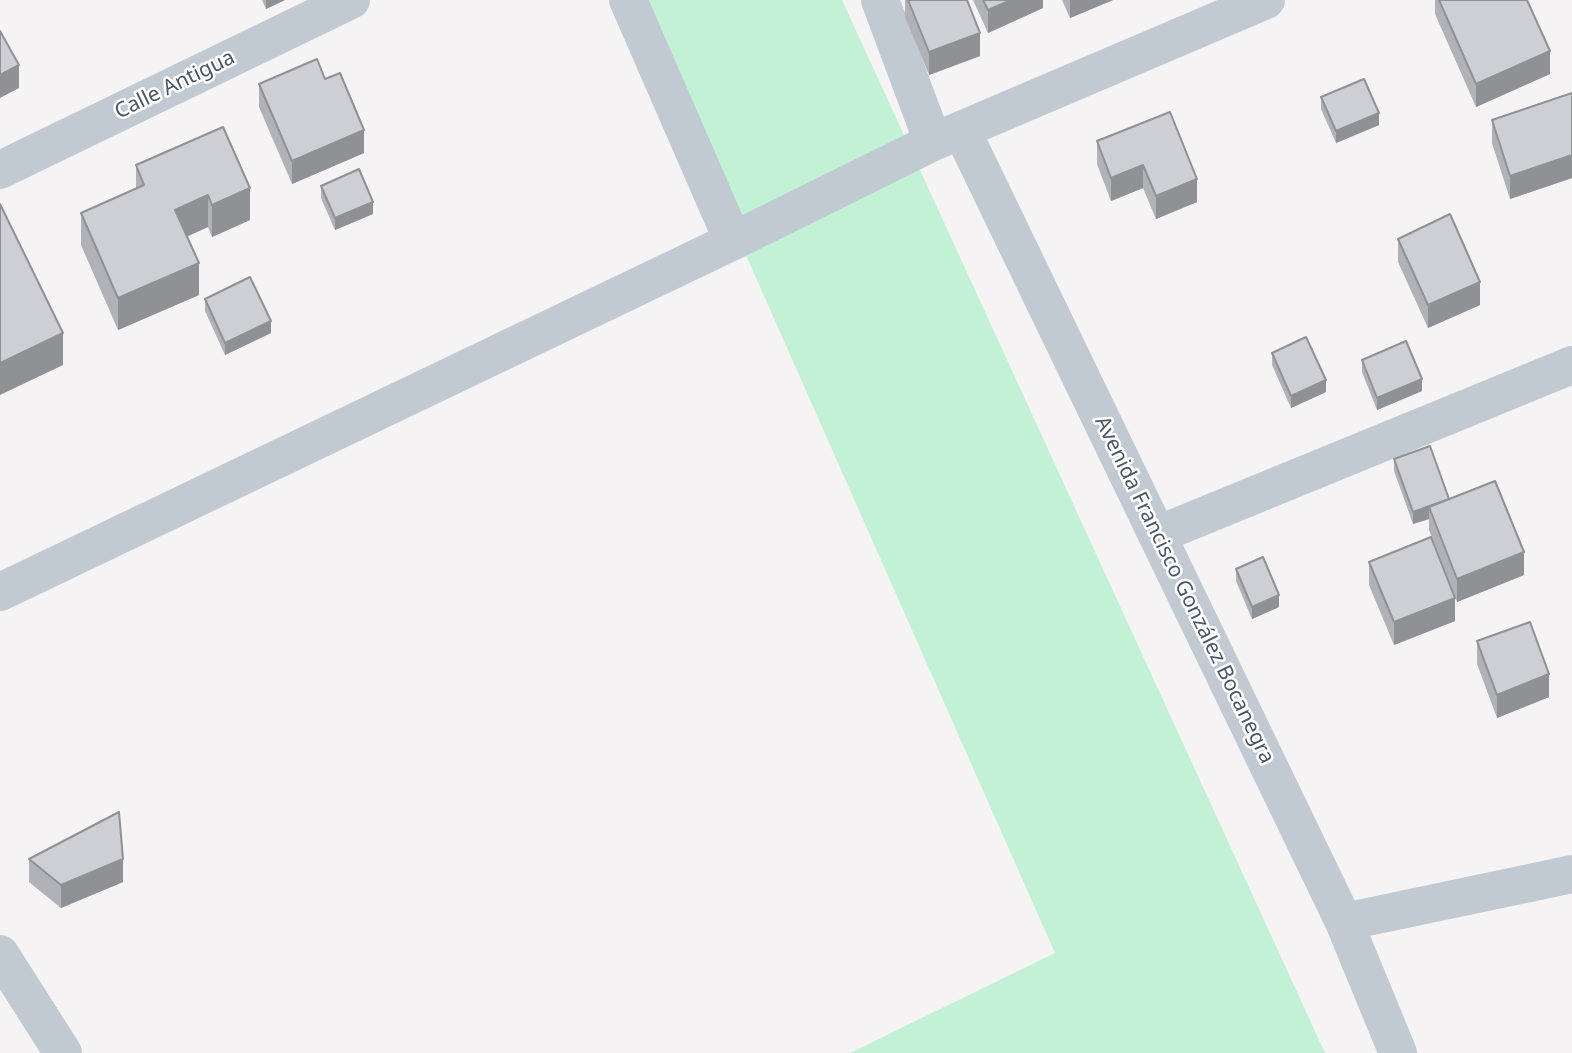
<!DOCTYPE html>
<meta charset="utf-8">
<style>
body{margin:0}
canvas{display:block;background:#f5f3f3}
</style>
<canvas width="1572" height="1053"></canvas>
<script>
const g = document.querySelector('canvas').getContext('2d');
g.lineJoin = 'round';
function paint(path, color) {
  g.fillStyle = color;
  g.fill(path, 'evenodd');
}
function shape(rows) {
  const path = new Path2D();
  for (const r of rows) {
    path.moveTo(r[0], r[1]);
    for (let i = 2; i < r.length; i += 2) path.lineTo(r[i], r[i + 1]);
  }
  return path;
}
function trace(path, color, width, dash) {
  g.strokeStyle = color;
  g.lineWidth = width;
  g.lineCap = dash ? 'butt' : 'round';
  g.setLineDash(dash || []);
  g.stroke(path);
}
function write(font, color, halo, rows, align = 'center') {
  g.font = font + ' "Noto Sans",sans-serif';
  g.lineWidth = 5;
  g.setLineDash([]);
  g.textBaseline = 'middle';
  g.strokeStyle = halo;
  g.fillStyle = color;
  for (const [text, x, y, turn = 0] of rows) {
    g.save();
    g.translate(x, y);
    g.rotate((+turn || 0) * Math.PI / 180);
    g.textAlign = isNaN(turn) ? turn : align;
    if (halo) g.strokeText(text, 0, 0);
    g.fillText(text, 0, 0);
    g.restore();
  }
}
paint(shape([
 [633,0,842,0,1325,1053,850,1053,1055,953]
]), '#c3f1d5');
trace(shape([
 [628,0,733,241],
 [880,0,933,142],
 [962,131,1344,922,1398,1053],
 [0,170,351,0],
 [1157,535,1572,365],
 [0,592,733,241,933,142,1266,0],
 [1344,922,1572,874],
 [0,954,63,1053]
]), '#c1cad2', 38);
paint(shape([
 [262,0,285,0,266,9],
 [905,0,967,0,980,56,929,75,905,17],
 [973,0,1043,0,1043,8,988,33],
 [1062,0,1113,0,1070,18],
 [1435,0,1527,0,1550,74,1476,107,1435,14],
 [325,79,364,153,292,184,259,107,259,84],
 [1572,93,1572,178,1510,199,1492,143,1492,120],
 [1321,97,1379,125,1336,143,1321,109],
 [1170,112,1197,202,1156,219,1143,188,1111,201,1097,164,1097,141],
 [223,127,250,220,212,237,208,227,187,236,199,295,118,330,81,245,81,213,136,189,136,165],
 [321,186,373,214,335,230,321,198],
 [1398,239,1480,305,1428,328,1398,262],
 [205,299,271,333,225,355,205,311],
 [1272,353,1326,392,1291,408,1272,365],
 [1362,360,1422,391,1377,410,1362,372],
 [1394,459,1449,499,1524,575,1457,602,1429,530,1429,519,1413,524,1394,471],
 [1369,562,1455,621,1394,645,1369,585],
 [1236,569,1279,607,1252,619,1236,581],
 [1477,641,1549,697,1497,718,1477,664],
 [29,859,123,882,61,908,29,882]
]), '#b0b2b7');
paint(shape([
 [266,0,285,0,266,9],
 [1011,0,1043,0,1043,8,988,33,988,10],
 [1070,0,1113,0,1070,18],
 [980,33,980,56,929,75,929,52],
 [1550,51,1550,74,1476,107,1476,84],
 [19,65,19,88,0,98,0,75],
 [1379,113,1379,125,1336,143,1336,131],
 [364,130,364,153,292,184,292,161],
 [1572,155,1572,178,1510,199,1510,176],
 [1143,165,1143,188,1111,201,1111,178],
 [1197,179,1197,202,1156,219,1156,196],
 [250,188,250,220,212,237,212,205],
 [208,195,208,227,175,242,175,210],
 [373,202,373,214,335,230,335,218],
 [199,263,199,295,118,330,118,298],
 [1480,282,1480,305,1428,328,1428,305],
 [271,321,271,333,225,355,225,343],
 [63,333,63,365,0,395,0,363],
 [1422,379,1422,391,1377,410,1377,398],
 [1326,380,1326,392,1291,408,1291,396],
 [1449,499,1429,507,1429,519,1413,524,1413,512],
 [1524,552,1524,575,1457,602,1457,579],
 [1279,595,1279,607,1252,619,1252,607],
 [1455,598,1455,621,1394,645,1394,622],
 [1549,674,1549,697,1497,718,1497,695],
 [123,859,123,882,61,908,61,885]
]), '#909195');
const building = shape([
 [908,0,967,0,980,33,929,52,908,0],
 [983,0,1011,0,988,10,983,0],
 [1439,0,1527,0,1550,51,1476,84,1439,0],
 [0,31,19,65,0,75,0,31],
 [317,59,325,79,340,73,364,130,292,161,259,84,317,59],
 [1364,79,1379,113,1336,131,1321,97,1364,79],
 [1572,93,1572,155,1510,176,1492,120,1572,93],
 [1170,112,1197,179,1156,196,1143,165,1111,178,1097,141,1170,112],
 [223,127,250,188,212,205,208,195,175,210,199,263,118,298,81,213,144,185,136,165,223,127],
 [359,169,373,202,335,218,321,186,359,169],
 [0,204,63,333,0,363,0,204],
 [1450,214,1480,282,1428,305,1398,239,1450,214],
 [250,277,271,321,225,343,205,299,250,277],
 [1306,337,1326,380,1291,396,1272,353,1306,337],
 [1406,341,1422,379,1377,398,1362,360,1406,341],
 [1430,446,1449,499,1413,512,1394,459,1430,446],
 [1495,481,1524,552,1457,579,1429,507,1495,481],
 [1431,537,1455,598,1394,622,1369,562,1431,537],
 [1263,557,1279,595,1252,607,1236,569,1263,557],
 [1530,622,1549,674,1497,695,1477,641,1530,622],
 [119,812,123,859,61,885,29,859,119,812]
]);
paint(building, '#cdcfd5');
trace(building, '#909195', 2);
write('21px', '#4a5661', '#fff', [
 ["Calle Antigua",175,85,-26],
 ["Avenida Francisco González Bocanegra",1184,590,64]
]);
</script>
